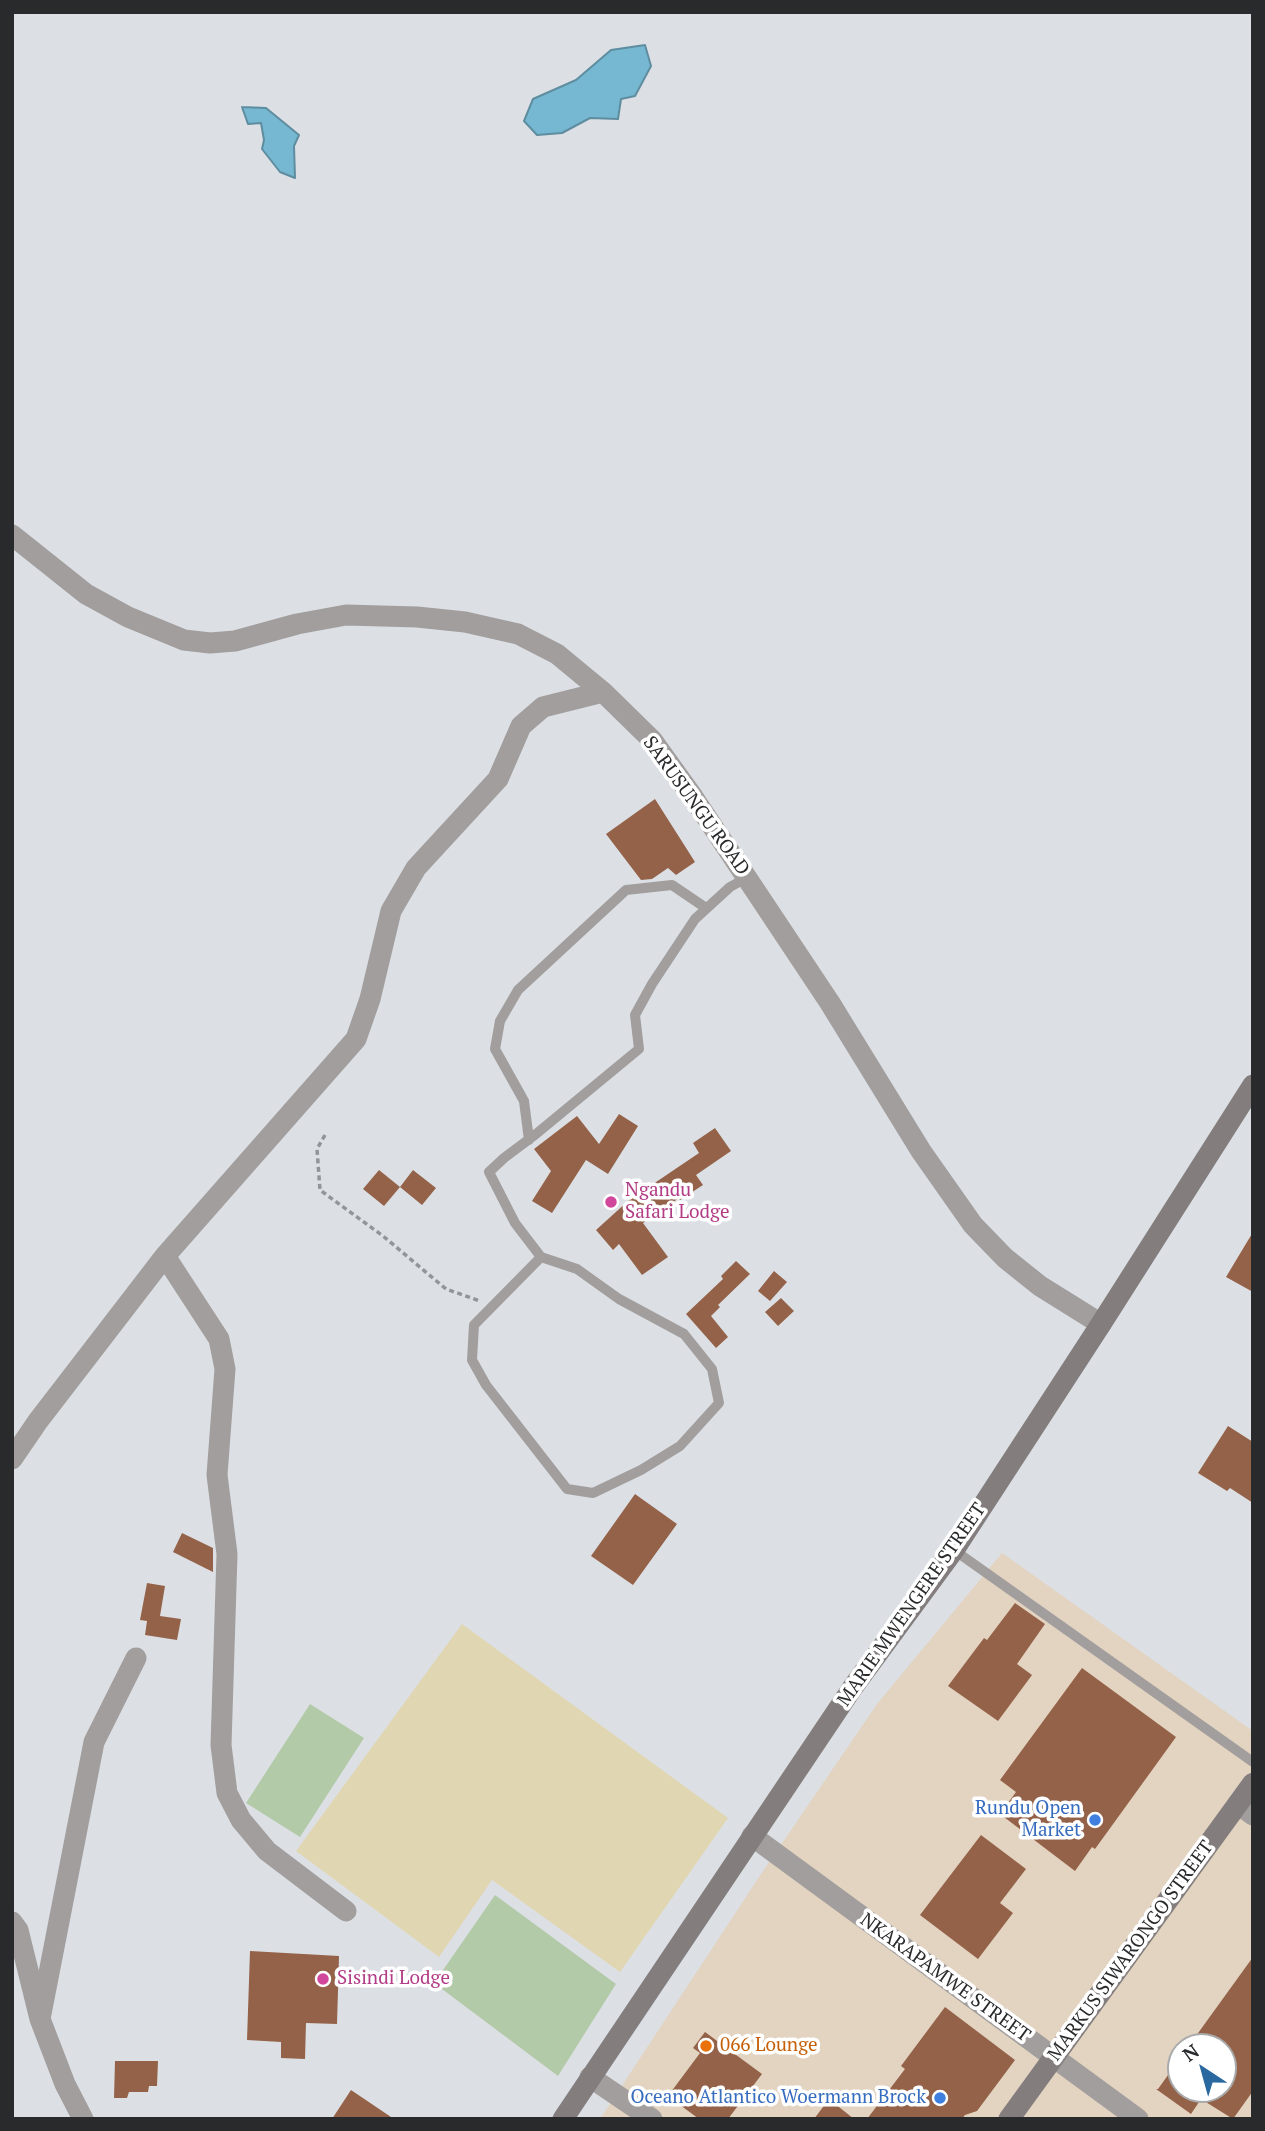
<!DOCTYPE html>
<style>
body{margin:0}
#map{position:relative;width:1265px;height:2131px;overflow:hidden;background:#dce0e5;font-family:"PT Serif",serif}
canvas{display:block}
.frame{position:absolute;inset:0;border:14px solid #292a2c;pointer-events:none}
.north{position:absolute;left:1167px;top:2033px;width:70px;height:70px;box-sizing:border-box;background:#fff;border:2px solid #a9aaab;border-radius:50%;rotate:324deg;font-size:19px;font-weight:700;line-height:28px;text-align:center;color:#292a2c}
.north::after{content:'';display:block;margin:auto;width:24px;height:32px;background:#2a699f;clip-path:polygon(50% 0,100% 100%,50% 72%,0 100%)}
</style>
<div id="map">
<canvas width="1265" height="2131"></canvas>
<div class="frame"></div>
<div class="north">N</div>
</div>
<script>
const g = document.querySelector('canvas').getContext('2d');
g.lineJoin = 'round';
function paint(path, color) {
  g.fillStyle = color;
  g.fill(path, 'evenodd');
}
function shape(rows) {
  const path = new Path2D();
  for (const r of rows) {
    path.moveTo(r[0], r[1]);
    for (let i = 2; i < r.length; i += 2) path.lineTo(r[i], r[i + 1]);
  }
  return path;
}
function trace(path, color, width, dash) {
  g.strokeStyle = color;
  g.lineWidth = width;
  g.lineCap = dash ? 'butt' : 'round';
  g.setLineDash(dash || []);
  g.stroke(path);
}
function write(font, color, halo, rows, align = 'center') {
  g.font = font + ' "PT Serif",serif';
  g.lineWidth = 7;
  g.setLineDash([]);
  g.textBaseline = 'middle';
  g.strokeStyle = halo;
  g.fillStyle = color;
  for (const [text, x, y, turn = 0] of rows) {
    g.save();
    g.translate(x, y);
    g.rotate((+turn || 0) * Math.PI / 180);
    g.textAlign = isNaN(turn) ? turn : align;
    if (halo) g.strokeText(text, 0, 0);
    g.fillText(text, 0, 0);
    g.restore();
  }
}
paint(shape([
 [1002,1553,1253,1731,1253,2119,600,2119,759,1877,877,1704],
 [1181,2047,1223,2047,1223,2089,1181,2089]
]), '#e3d3c1');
paint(shape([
 [310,1704,364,1738,300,1837,246,1803],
 [495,1895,616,1984,558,2076,434,1983]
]), '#b3caa9');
paint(shape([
 [462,1624,728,1818,620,1972,492,1880,439,1957,296,1851]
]), '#e0d6b1');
const water = shape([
 [645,45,651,66,635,96,621,99,618,119,590,118,562,133,537,135,524,121,533,99,576,80,611,50,645,45],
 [242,107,266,108,299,135,294,146,295,178,280,172,262,149,264,140,261,123,248,124,242,107]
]);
paint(water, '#76b8d1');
trace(water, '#5f8da0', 2);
paint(shape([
 [655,799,695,862,676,875,668,868,652,879,641,880,606,834],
 [619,1114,638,1126,608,1174,586,1160,552,1213,532,1201,551,1171,534,1149,577,1116,599,1144],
 [715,1128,731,1151,696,1175,703,1185,680,1200,679,1198,643,1223,668,1257,642,1275,619,1244,613,1250,596,1230,628,1201,699,1153,693,1143],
 [379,1170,400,1187,384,1206,363,1189],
 [413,1170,436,1188,422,1205,400,1187],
 [1253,1232,1253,1292,1226,1277],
 [736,1261,750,1274,718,1305,720,1307,711,1316,728,1337,716,1348,686,1314,723,1279,721,1276],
 [774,1271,787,1282,770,1301,758,1291],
 [781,1298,794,1311,778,1326,765,1312],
 [1228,1426,1253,1442,1253,1503,1230,1488,1227,1491,1198,1473],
 [635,1494,677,1524,633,1585,591,1556],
 [182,1533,213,1548,213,1572,173,1552],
 [147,1583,165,1586,160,1616,181,1619,177,1640,145,1635,147,1621,140,1620],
 [1015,1603,1045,1624,1017,1664,1032,1675,998,1721,948,1686,984,1638,987,1640],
 [1082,1668,1176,1737,1095,1849,1092,1847,1075,1871,1000,1814,1016,1792,1000,1780],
 [981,1835,1026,1869,1000,1903,1013,1913,978,1959,920,1915],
 [250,1951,339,1956,337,2024,306,2023,305,2059,281,2058,281,2042,247,2040],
 [1253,1957,1253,2091,1233,2119,1201,2099,1191,2114,1156,2089,1158,2089,1181,2057,1181,2089,1223,2089,1223,2047,1188,2047],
 [945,2007,1015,2060,977,2111,965,2115,962,2119,867,2119,905,2069,901,2066],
 [705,2032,762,2074,728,2119,699,2119,668,2096,700,2053,693,2048],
 [115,2061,158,2061,157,2086,149,2086,148,2092,129,2092,127,2098,114,2098],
 [351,2090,394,2119,332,2119],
 [829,2099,854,2119,814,2119]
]), '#946248');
trace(shape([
 [325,1135,317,1149,320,1190,383,1236,446,1289,480,1301]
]), '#919498', 3.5, [5, 3.5]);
trace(shape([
 [529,1140,524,1101,495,1049,500,1021,518,990,626,890,672,885,706,908],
 [541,1257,474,1325,472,1360,486,1385,567,1489,593,1493,641,1470,680,1446,719,1403,712,1369,684,1334,619,1299,577,1269,541,1257,515,1223,489,1172,504,1158,536,1134,639,1049,635,1015,652,984,695,919,730,887,748,877],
 [954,1550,1253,1762]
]), '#a19e9d', 10);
trace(shape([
 [12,535,86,594,128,617,184,640,210,643,235,641,297,624,346,615,417,617,465,622,518,634,557,654,603,692,652,740,693,797,830,1003,921,1151,973,1225,1005,1258,1040,1286,1101,1324],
 [165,1256,219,1339,225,1369,217,1475,227,1554,221,1745,227,1793,241,1820,267,1851,346,1911],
 [12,1459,38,1421,165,1256,356,1039,370,999,391,911,416,868,498,779,521,726,543,707,603,692],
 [1238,1804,1253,1815],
 [752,1836,1138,2119],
 [12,1922,18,1930,40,2019,65,2084,83,2119],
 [40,2019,94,1742,136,1658],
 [590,2077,652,2119]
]), '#a19e9d', 21);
trace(shape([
 [563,2119,853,1687,954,1550,1101,1324,1253,1085],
 [1009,2119,1253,1783]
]), '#837e7d', 21);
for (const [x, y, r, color] of [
 [611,1202,7,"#d1479c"],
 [1095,1820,7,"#3f7fe0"],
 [323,1979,7,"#d1479c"],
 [706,2046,7,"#e8710a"],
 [940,2098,7,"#3f7fe0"]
]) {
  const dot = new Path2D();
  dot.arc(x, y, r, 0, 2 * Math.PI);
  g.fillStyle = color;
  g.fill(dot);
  trace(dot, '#fff', 2.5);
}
write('19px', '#292a2c', '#fff', [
 ["SARUSUNGU ROAD",696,806,54],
 ["MARIE MWENGERE STREET",912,1605,-55],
 ["MARKUS SIWARONGO STREET",1131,1951,-54],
 ["NKARAPAMWE STREET",945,1978,36]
]);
write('19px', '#b23c85', '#fff', [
 ["Ngandu",625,1191],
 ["Safari Lodge",625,1213],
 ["Sisindi Lodge",337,1979]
], 'left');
write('19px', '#366cbe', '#fff', [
 ["Rundu Open",1081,1809],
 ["Market",1081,1831],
 ["Oceano Atlantico Woermann Brock",926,2098]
], 'right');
write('19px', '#c56008', '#fff', [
 ["066 Lounge",720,2046]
], 'left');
</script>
